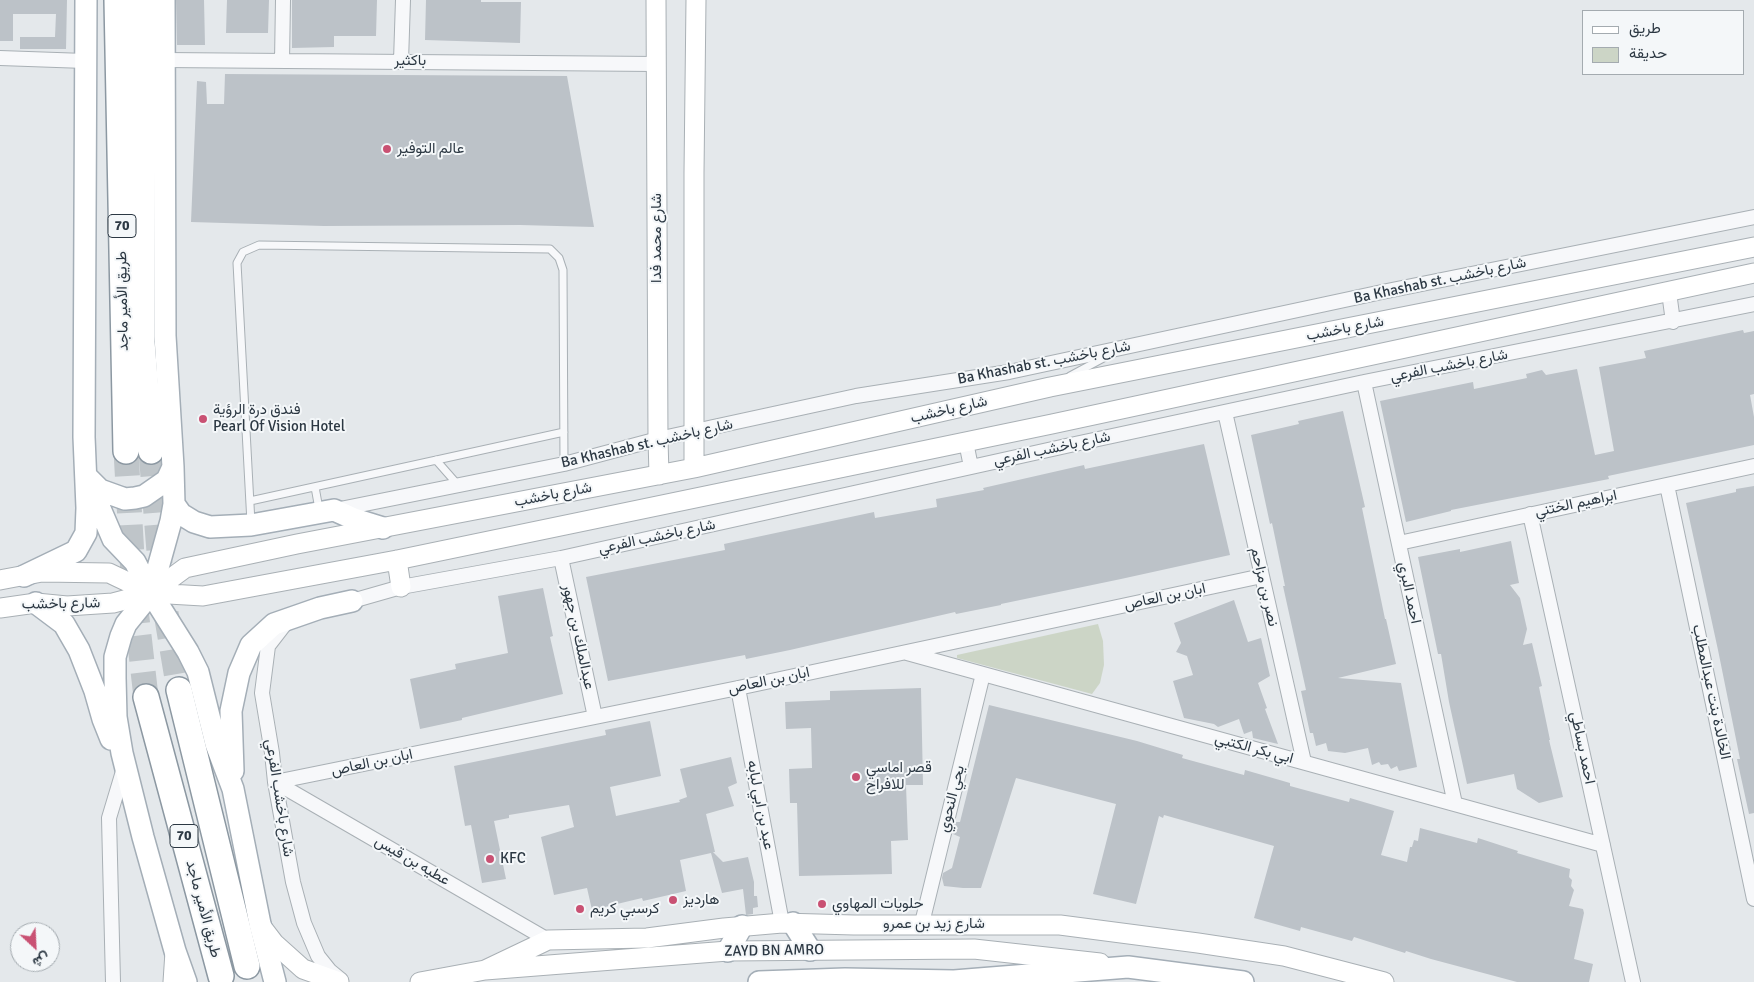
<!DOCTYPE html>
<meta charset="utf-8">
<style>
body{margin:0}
#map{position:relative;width:1754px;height:982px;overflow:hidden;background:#e4e8eb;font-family:Signika,Vazirmatn,sans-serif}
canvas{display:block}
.legend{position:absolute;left:1582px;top:10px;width:162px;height:65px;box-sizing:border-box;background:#f4f7f9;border:1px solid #a4abb0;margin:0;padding:6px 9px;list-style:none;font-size:15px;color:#2c3843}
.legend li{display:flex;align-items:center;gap:10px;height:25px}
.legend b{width:25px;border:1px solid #a4abb0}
.north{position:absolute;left:10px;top:922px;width:50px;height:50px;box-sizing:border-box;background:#f4f7f9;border:1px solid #a4abb0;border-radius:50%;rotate:155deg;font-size:14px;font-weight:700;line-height:20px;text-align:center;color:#2c3843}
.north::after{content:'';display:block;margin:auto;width:18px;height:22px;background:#c95173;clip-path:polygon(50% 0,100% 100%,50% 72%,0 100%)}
</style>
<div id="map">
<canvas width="1754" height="982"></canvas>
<ul class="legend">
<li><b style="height:6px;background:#fff"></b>طريق</li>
<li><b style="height:14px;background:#ccd5c6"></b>حديقة</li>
</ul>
<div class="north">ش</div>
</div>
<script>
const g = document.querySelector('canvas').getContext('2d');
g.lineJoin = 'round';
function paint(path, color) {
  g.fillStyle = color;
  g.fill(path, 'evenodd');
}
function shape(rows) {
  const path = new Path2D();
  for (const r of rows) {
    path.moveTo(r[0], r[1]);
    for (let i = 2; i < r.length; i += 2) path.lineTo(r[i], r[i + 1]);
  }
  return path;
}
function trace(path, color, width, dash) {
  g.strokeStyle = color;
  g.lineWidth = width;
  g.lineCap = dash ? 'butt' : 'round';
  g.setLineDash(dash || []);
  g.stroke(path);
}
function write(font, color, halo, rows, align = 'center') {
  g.font = font + ' Signika,Vazirmatn,sans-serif';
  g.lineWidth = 4;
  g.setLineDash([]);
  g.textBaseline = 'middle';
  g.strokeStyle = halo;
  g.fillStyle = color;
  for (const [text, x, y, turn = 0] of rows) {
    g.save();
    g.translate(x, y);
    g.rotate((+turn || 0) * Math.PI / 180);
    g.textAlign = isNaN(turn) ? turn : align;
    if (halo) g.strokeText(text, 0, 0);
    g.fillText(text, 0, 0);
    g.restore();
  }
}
paint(shape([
 [1098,624,1103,641,1104,665,1100,683,1092,694,957,658,957,655]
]), '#ccd5c6');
paint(shape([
 [0,0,67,0,66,49,20,49,20,37,55,37,56,14,13,14,13,41,0,41],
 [176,0,204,0,205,45,177,45],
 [227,0,269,0,268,33,226,33],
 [292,0,377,0,376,36,334,36,334,47,292,48],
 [426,0,481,0,481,2,521,2,520,43,425,40],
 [225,74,567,76,594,227,520,225,324,226,191,222,197,81,206,82,207,104,224,104],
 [1743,330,1744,333,1754,331,1754,394,1750,395,1754,417,1754,445,1608,476,1609,479,1451,510,1451,511,1406,522,1380,401,1473,382,1474,389,1527,378,1526,374,1542,370,1546,375,1577,369,1595,455,1614,451,1599,367,1646,358,1644,351],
 [1343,411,1365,507,1362,508,1385,619,1386,619,1396,664,1338,678,1401,683,1417,767,1399,771,1397,766,1391,769,1388,764,1381,765,1379,762,1372,765,1368,748,1345,753,1328,751,1326,743,1316,746,1313,733,1310,733,1301,691,1306,690,1283,586,1285,586,1272,523,1270,524,1251,435,1299,424,1298,421],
 [1204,444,1230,555,1121,579,1001,604,1001,605,956,614,955,612,790,650,746,659,745,655,608,681,586,577,725,550,724,544,874,512,875,518,937,507,936,499,984,490,983,488,1084,465,1085,469],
 [1754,486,1754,813,1749,814,1737,759,1740,759,1718,650,1686,503,1736,492,1736,489],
 [1511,541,1519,583,1510,585,1520,598,1527,629,1523,645,1532,643,1542,686,1539,687,1550,740,1549,740,1563,797,1539,803,1517,789,1514,774,1467,784,1449,702,1441,654,1438,654,1418,557,1460,549,1460,552],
 [543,588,553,636,550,637,563,694,462,718,462,720,420,729,410,679,456,669,455,664,508,653,498,596],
 [1234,600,1248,642,1261,638,1270,676,1258,683,1267,708,1265,709,1278,744,1253,738,1252,731,1244,734,1239,719,1218,727,1214,724,1184,718,1173,681,1193,675,1187,656,1176,652,1181,643,1174,623],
 [921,688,923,785,906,785,908,840,891,841,892,874,799,876,797,803,790,803,789,769,812,768,811,728,786,729,785,702,830,700,830,691],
 [989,705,1137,741,1183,755,1182,758,1244,775,1245,770,1290,783,1290,786,1349,802,1350,798,1394,811,1381,855,1407,862,1410,847,1412,847,1414,840,1418,841,1420,828,1477,843,1478,838,1518,851,1517,853,1570,869,1569,877,1572,880,1571,886,1574,890,1569,906,1583,909,1584,913,1574,959,1593,964,1589,982,1517,982,1431,959,1406,951,1405,953,1354,937,1352,941,1301,927,1300,931,1254,918,1274,846,1164,815,1163,818,1159,816,1136,904,1093,894,1116,804,1016,778,981,888,963,888,944,886,942,878,943,873,952,868,960,837,953,834,956,822,960,822],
 [650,721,661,776,610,787,616,816,680,802,679,800,687,797,680,769,731,757,737,783,728,787,734,806,706,814,715,852,713,852,723,862,748,857,754,882,754,896,757,896,758,907,753,908,753,914,746,915,743,889,722,893,711,853,680,860,686,891,643,901,642,898,592,910,587,888,554,895,541,837,574,827,569,805,509,815,509,818,494,821,506,879,482,883,471,825,465,826,454,766,606,735,605,730]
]), '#bcc2c8');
trace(shape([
 [126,451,134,592,146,697],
 [151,451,160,564],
 [166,613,179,690]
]), '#bfc5c9', 25, [25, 12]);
const lane = shape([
 [1070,376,1109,355],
 [436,460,458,485],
 [315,487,319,509],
 [250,501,564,432],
 [251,523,237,263,243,252,259,245,550,249,559,258,563,270,564,464]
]);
const street = shape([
 [0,58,85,61],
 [164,60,656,64],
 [282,61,283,0],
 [401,61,403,0],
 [1669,292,1673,322],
 [1364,382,1455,804],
 [1225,412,1304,762],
 [966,442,971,467],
 [1667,485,1754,899],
 [335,510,564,464,658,439,856,396,1009,372,1382,292,1754,217],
 [1530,514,1633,982],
 [1399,543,1754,466],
 [561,558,595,717],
 [352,601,401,587,561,558,1075,444,1364,382,1754,304],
 [285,624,268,646,262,693,272,753,275,782,293,882,304,923,318,956,330,971,341,980],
 [907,653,1603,845],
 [738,688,782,923],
 [275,782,738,688,1262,576],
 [275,782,548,940],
 [922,923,983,674],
 [113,982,109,818,124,768]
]);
const secondary = shape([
 [656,0,658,439,659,475],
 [694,468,694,173,696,0],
 [397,560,401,587],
 [0,580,42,572,109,573,151,593,185,568,297,544,694,468,1050,387,1754,247],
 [0,608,36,603,67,606,113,603,151,593,203,596,397,560,1052,424,1754,273],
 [261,926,274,943,303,969,339,982],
 [485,970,548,940,647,938,724,928,782,923,854,925,1060,925,1198,943,1284,956,1384,982],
 [173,982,175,952],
 [420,982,485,970,728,951,974,949,1100,963]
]);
const primary = shape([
 [164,0,165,336,173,467,174,504,181,514,194,522,210,527,251,525,334,510,354,519,383,528],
 [87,477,100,490,125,499,135,498,144,496,167,480,173,467],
 [92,490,113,539,135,562,151,593,188,652,198,672,216,744,233,789,260,924,275,982],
 [174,504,171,521,151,593,126,624,121,636,115,657,115,678,116,717,122,753,143,837,175,951,186,982],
 [24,576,76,551,86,533,87,508,84,437,86,0],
 [36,603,64,624,79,650,95,691,103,719,111,739],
 [233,771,231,711,239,673,251,645,274,624,320,608,352,601],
 [793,923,810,950],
 [728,951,742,926],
 [759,982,845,979,954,981,1128,967,1243,982]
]);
const highway = shape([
 [117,0,126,451],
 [142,0,142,342,151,451],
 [179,690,247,966],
 [146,697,221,976]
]);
trace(lane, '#a9b0b5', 9);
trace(street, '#a9b0b5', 16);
trace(secondary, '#a9b0b5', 21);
trace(primary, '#a4aeb7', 24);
trace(highway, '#8c98a2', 28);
trace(lane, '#f7f8fa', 7);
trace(street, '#f7f8fa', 14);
trace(secondary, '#fff', 19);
trace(primary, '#fff', 21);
trace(highway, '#fff', 25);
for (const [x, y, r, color] of [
 [387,149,5,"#c95173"],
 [203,419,5,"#c95173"],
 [856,777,5,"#c95173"],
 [490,859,5,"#c95173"],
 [673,900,5,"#c95173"],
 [822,904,5,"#c95173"],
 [580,909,5,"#c95173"]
]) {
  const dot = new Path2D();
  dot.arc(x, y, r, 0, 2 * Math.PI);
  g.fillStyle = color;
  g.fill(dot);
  trace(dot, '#f4f7f9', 2);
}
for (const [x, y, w] of [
 [122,226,28],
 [184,836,28]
]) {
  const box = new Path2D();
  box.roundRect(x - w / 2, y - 11.5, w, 23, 4);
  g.fillStyle = '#f4f7f9';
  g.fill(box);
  trace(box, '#2c3843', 1);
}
write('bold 14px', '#2c3843', null, [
 ["70",122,226],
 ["70",184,836]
]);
write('15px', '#2c3843', '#f4f7f9', [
 ["باكثير",410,61],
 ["شارع محمد فدا",657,238,-90],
 ["Ba Khashab st. شارع باخشب",1440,281,-12],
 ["طريق الأمير ماجد",123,301,-91],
 ["شارع باخشب",1345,329,-11],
 ["Ba Khashab st. شارع باخشب",1044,363,-11],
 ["شارع باخشب الفرعي",1449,366,-11],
 ["شارع باخشب",949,410,-13],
 ["Ba Khashab st. شارع باخشب",647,444,-13],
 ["شارع باخشب الفرعي",1052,449,-12],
 ["شارع باخشب",553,495,-11],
 ["ابراهيم الختني",1576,504,-12],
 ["شارع باخشب الفرعي",657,537,-12],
 ["نصر بن مزاحم",1264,587,77],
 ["احمد البري",1409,593,78],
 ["ابان بن العاص",1165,597,-12],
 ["شارع باخشب",61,604,-1],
 ["عبدالملك بن جهور",578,637,78],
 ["ابان بن العاص",769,681,-12],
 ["الخالدة بنت عبدالمطلب",1711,692,78],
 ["احمد بساطي",1582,748,78],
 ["ابي بكر الكتبي",1254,749,15],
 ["ابان بن العاص",372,763,-12],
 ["شارع باخشب الفرعي",279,798,81],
 ["يحي النحوي",952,799,-76],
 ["عبد بن ابي لبابه",760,805,79],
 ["عطيه بن قيس",412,861,30],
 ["طريق الأمير ماجد",203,909,75],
 ["شارع زيد بن عمرو",934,924],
 ["ZAYD BN AMRO",774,951,-1]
]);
write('15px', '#2c3843', '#f4f7f9', [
 ["عالم التوفير",397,149],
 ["فندق درة الرؤية",213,410],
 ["Pearl Of Vision Hotel",213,427],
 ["قصر اماسي",866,768],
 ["للافراح",866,785],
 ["KFC",500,859],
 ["هارديز",683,900],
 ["حلويات المهاوي",832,904],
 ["كرسبي كريم",590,909]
], 'left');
</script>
